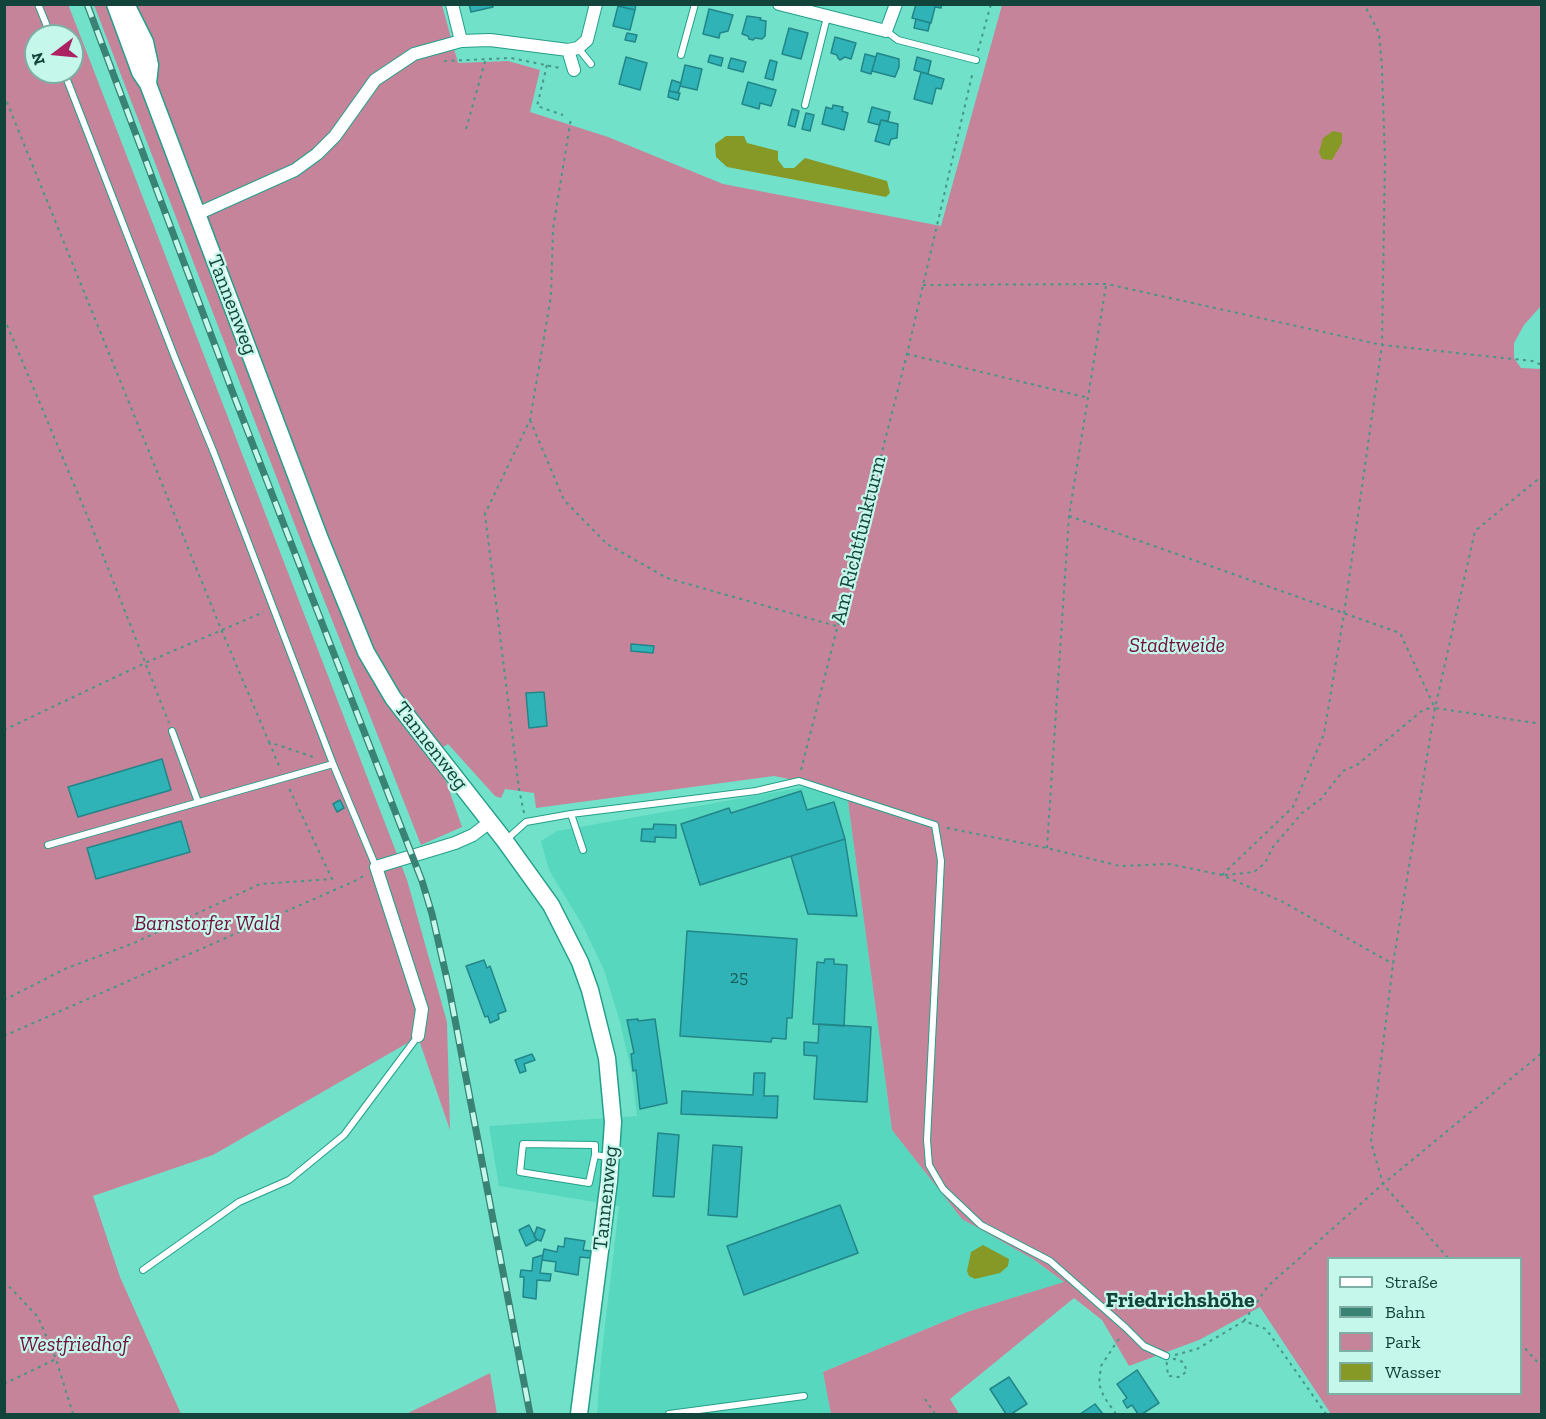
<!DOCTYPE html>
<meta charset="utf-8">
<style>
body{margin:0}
#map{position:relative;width:1546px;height:1419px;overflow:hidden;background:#72e1ca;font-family:"Zilla Slab",serif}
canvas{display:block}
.frame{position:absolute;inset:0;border:6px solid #13443b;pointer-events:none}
.legend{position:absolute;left:1327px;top:1257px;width:195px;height:138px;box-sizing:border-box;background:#c5f7eb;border:2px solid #7eafa5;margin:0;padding:8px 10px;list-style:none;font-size:18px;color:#13443b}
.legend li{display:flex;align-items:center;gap:12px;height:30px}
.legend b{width:30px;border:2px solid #7eafa5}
.north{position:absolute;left:24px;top:24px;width:60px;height:60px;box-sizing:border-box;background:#c5f7eb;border:2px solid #7eafa5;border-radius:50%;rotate:254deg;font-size:16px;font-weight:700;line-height:24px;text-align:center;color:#13443b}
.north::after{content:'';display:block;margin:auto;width:21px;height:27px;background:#ac2162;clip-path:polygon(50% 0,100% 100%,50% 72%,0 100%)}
</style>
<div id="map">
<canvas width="1546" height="1419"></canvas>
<div class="frame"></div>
<ul class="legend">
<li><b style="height:8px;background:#fff"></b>Straße</li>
<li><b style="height:8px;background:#398274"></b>Bahn</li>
<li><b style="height:16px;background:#c5849a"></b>Park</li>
<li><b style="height:16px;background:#869826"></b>Wasser</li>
</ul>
<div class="north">N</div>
</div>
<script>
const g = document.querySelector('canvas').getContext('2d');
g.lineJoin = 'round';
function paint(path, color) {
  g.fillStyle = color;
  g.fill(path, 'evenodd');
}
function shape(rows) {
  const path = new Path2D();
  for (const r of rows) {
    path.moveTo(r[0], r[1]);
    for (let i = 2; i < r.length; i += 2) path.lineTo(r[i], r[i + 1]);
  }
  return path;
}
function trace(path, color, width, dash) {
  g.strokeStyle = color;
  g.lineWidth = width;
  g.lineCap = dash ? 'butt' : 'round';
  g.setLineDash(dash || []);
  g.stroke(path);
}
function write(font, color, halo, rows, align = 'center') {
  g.font = font + ' "Zilla Slab",serif';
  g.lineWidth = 4.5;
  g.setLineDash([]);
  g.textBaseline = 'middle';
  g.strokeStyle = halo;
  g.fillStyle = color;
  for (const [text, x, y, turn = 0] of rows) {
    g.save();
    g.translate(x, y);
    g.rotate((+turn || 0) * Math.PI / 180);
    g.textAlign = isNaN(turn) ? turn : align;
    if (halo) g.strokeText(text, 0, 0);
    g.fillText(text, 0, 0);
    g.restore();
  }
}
paint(shape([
 [810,786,848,801,892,1130,962,1219,1033,1259,1065,1283,967,1312,823,1372,831,1414,597,1414,601,1360,619,1206,499,1186,489,1126,637,1116,632,1075,620,1022,604,970,583,926,549,870,541,841,557,831]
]), '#58d7bf');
paint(shape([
 [68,4,407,880,447,1022,450,1130,418,1037,213,1155,93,1196,120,1277,181,1414,5,1414,4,5],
 [36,36,72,36,72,72,36,72],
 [94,5,442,5,458,63,508,61,540,70,530,112,608,137,723,184,941,226,1002,5,1541,5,1541,306,1524,325,1514,343,1514,358,1521,368,1542,369,1541,1414,1331,1414,1260,1307,1199,1340,1129,1366,1102,1320,1074,1298,950,1399,959,1414,831,1414,823,1372,967,1312,1064,1282,1033,1259,962,1219,892,1130,848,801,799,781,774,776,536,808,534,793,505,789,501,798,495,796,448,744,436,752,462,827,421,845,315,577],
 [1328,1258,1520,1258,1520,1394,1328,1394],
 [490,1373,497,1414,406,1414,460,1388]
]), '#c5849a');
paint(shape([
 [1333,131,1342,133,1342,143,1332,160,1322,159,1319,152,1323,138],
 [726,136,744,136,747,143,778,151,778,160,784,168,794,168,805,158,887,181,890,193,886,197,727,167,716,157,715,144],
 [983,1245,1009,1259,1008,1266,1000,1273,975,1279,969,1276,967,1271,971,1252]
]), '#869826');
const building = shape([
 [469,4,493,4,493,7,471,12,469,4],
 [618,4,636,4,635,10,618,6,618,4],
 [916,4,942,4,941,8,935,7,931,23,912,18,916,4],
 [618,6,635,10,630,30,613,26,618,6],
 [709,9,733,15,728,31,720,33,719,38,703,34,709,9],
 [747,16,761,18,760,20,766,21,765,36,762,39,755,38,753,40,749,39,748,36,742,34,747,16],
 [916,19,930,23,928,31,914,28,916,19],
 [789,28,808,33,801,59,782,54,789,28],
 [627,33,637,35,635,42,625,40,627,33],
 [835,37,856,43,851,59,845,57,840,60,838,58,837,55,831,53,835,37],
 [877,53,899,59,899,67,895,77,872,71,877,53],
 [865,54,876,57,871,74,861,71,865,54],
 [710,55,723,58,721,66,708,62,710,55],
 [626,57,647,63,640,90,619,84,626,57],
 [917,57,931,61,928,74,914,70,917,57],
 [731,58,746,62,743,72,728,68,731,58],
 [770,60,777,62,773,80,765,78,770,60],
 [685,65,702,69,697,90,680,86,685,65],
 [921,72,944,79,941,89,936,88,932,104,914,99,921,72],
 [672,80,681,83,678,93,669,91,672,80],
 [748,82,776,90,771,106,760,103,759,109,742,104,748,82],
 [669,91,680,93,678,100,668,97,669,91],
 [833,105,843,107,842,111,848,113,844,130,822,124,826,107,832,109,833,105],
 [872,107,890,112,888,121,881,120,879,125,868,122,872,107],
 [792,109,799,111,795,127,788,125,792,109],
 [806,113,814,115,810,131,802,129,806,113],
 [881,120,898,124,897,138,891,139,889,145,875,141,881,120],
 [631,644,654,646,653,653,631,651,631,644],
 [544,692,547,726,529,728,526,693,544,692],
 [162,759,171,790,78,817,68,787,162,759],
 [801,791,807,810,834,802,845,839,700,885,681,824,729,808,731,813,801,791],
 [340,800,344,808,337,812,333,804,340,800],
 [181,821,190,852,96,879,87,848,181,821],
 [654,824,676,825,676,838,655,837,655,842,641,841,642,829,653,829,654,824],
 [845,839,857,916,808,914,791,856,845,839],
 [687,931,797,939,792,1018,787,1018,786,1039,772,1038,771,1042,680,1036,687,931],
 [825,959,834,959,834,964,847,965,844,1026,813,1024,817,962,824,963,825,959],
 [484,960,487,968,490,966,506,1011,498,1014,499,1019,490,1023,488,1016,485,1017,466,966,484,960],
 [638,1019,638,1021,655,1019,667,1103,640,1109,636,1070,633,1071,631,1054,634,1053,627,1020,638,1019],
 [819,1024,871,1027,867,1102,814,1099,817,1056,804,1055,804,1042,818,1043,819,1024],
 [532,1054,535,1060,524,1064,526,1071,520,1073,515,1060,532,1054],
 [754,1073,765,1073,764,1096,778,1096,777,1118,681,1114,682,1091,753,1095,754,1073],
 [658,1133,679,1135,674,1197,653,1196,658,1133],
 [713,1145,742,1147,737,1217,708,1215,713,1145],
 [840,1205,858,1253,744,1295,727,1246,840,1205],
 [529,1225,537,1240,526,1246,519,1230,529,1225],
 [537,1227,545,1230,541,1241,536,1239,534,1236,537,1227],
 [565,1238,585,1241,583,1250,591,1251,590,1258,580,1257,578,1275,555,1271,556,1262,542,1260,544,1249,557,1252,558,1246,564,1247,565,1238],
 [543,1255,540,1273,551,1274,550,1281,537,1280,536,1299,523,1297,524,1277,520,1277,521,1270,532,1271,533,1258,543,1255],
 [1137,1370,1159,1403,1142,1414,1138,1414,1132,1405,1127,1408,1123,1401,1127,1398,1117,1384,1137,1370],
 [1009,1377,1027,1404,1011,1414,1006,1414,990,1389,1009,1377],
 [1095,1404,1103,1414,1080,1414,1095,1404]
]);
paint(building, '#2fb3b7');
trace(building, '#228588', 1.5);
const lane = shape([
 [38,4,51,36],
 [886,31,898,40,976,60],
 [578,48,591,64],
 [681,55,695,4],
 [64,72,175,358,214,453,333,764,376,867],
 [805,105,827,17],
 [172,731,198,802],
 [571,814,583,850],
 [507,839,526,822,571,814,756,791,799,781,935,825,941,861,927,1140,929,1165,943,1189,981,1225,1050,1261,1126,1328,1144,1346,1166,1356],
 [48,845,333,764],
 [595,1155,589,1183,520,1172,523,1144,595,1145,595,1155,608,1157],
 [143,1270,239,1202,289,1180,344,1135,418,1036],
 [669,1414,804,1396]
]);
const street = shape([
 [452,4,461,41],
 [779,4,886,31,896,4],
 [568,50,574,70],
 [197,214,295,170,317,154,335,136,375,80,414,54,461,41,490,40,568,50,578,48,587,40,596,4],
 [418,1036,422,1009,376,867,455,843,473,835,490,822]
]);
const secondary = shape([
 [115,4,140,72,148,84,320,539,366,652,393,698,505,841,551,905,580,962,590,990,607,1058,613,1122,609,1181,579,1414],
 [126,4,145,42,150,65,148,84]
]);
trace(lane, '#239f8a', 8);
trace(street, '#239f8a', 14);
trace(secondary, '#239f8a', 19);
trace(shape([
 [978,51,991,4],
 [445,60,445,61,511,58,560,68],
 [547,65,537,106,563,115],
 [4,95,221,629,269,742,316,758],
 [466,129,486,58],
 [923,285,1107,284,1382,345,1532,361,1542,365],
 [4,318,89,520,169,723],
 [907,354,1089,398],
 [530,420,564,500,607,544,667,578,836,626],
 [1069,516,1400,633,1435,708,1542,724],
 [4,730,145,663,264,612],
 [269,742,281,770],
 [801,770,907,354,973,71],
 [524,813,519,789,485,514,530,420,551,296,553,229,571,118],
 [947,828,1047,848,1120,866,1169,864,1222,875,1283,902,1393,964],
 [1047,848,1069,516,1106,285],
 [1222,875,1293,807,1324,734,1344,614,1382,345,1385,159,1382,68,1379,33,1364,4],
 [1225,875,1254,872,1265,863,1273,847,1302,813,1321,799,1343,771,1357,765,1424,709,1435,708],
 [4,1000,67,968,134,943,260,884,332,879,288,786],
 [4,1036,357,880,366,874],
 [1448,1258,1383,1184,1371,1142,1393,964,1435,708,1475,531,1542,476],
 [4,1281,38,1317,56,1359,73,1414],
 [1244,1321,1268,1286,1383,1184,1542,1053],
 [1520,1343,1542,1367],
 [1175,1355,1197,1349,1244,1321,1266,1329,1326,1414],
 [1166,1356,1183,1362,1187,1371,1180,1377,1168,1376,1166,1356],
 [4,1384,56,1359],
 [925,1399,935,1414],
 [1116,1414,1104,1397,1099,1384,1101,1366,1120,1337]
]), '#459786', 2, [3, 4.5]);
trace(lane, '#fff', 6);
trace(street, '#fff', 12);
trace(secondary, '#fff', 16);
const rail = shape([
 [87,4,234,396,422,881,432,914,449,988,530,1414]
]);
trace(rail, '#398274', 7);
trace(rail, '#c5f7eb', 4.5, [14]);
write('18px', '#1a605a', null, [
 ["25",739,978]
]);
write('21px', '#13443b', '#c5f7eb', [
 ["Tannenweg",232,305,69],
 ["Am Richtfunkturm",859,540,-76],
 ["Tannenweg",431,746,52],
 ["Tannenweg",606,1198,-84]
]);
write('italic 21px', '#6e0f3c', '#c5f7eb', [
 ["Stadtweide",1177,646],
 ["Barnstorfer Wald",207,924],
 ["Westfriedhof",74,1345]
]);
write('bold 22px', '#13443b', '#c5f7eb', [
 ["Friedrichshöhe",1180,1301]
]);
</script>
